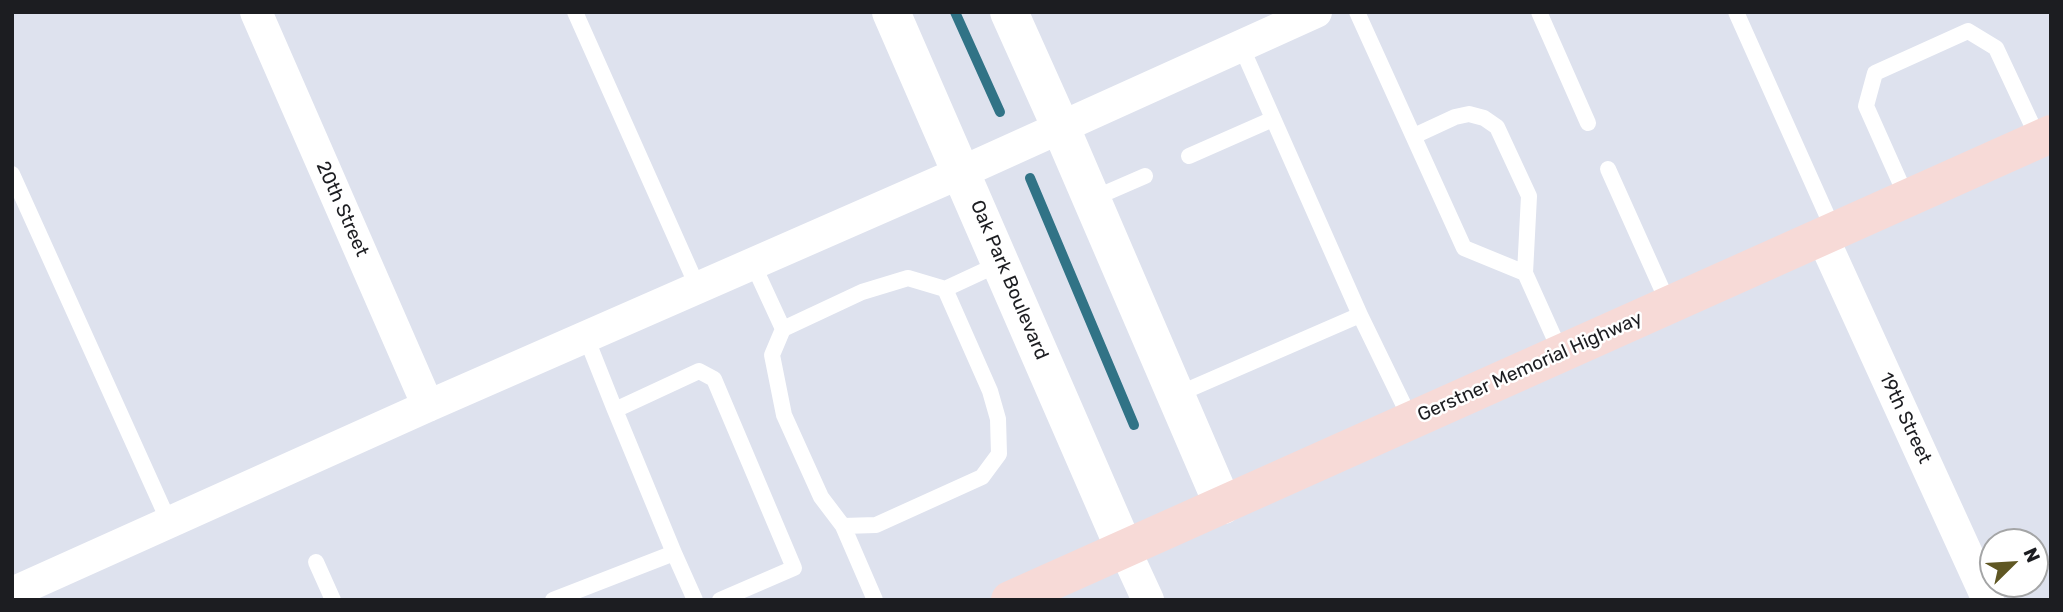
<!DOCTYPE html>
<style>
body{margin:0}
#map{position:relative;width:2063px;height:612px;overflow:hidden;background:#dee2ee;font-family:Rubik,sans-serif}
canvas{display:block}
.frame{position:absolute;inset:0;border:14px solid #1c1d21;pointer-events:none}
.north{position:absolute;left:1979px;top:528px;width:70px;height:70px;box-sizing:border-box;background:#fff;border:2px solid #a4a5a6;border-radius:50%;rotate:66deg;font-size:19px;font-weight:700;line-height:28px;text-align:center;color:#1c1d21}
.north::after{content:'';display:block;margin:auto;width:24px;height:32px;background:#5f5723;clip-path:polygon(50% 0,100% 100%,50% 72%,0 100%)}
</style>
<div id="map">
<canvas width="2063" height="612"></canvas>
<div class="frame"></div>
<div class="north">N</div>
</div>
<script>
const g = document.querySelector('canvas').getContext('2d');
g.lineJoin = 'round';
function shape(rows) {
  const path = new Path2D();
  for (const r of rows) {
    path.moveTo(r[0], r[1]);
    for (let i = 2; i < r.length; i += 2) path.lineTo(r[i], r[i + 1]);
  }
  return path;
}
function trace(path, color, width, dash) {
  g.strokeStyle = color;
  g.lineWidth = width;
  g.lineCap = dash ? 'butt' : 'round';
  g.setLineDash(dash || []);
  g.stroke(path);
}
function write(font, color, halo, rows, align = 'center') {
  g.font = font + ' Rubik,sans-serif';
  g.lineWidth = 5;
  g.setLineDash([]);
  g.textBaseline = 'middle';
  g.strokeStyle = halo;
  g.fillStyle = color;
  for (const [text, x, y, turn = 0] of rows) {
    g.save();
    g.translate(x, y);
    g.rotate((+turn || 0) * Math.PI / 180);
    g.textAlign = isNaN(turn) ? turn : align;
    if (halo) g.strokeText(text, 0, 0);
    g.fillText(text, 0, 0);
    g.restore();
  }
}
trace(shape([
 [955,12,1000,112],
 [1030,178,1134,425]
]), '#317386', 10);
trace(shape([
 [575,12,698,288],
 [1357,12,1464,248,1525,273,1561,353],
 [1539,12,1588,123],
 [1736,12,1834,231],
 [1414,136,1455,117,1469,114,1484,118,1497,127,1529,196,1525,273],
 [1189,156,1273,119],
 [1608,169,1669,305],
 [12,174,169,522],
 [1907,198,1866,106,1875,73,1968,31,1996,48,2039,140],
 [1092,199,1145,176],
 [753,264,783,329],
 [945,289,990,391,998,419,999,454,982,477,876,525,843,526,821,497,784,415,772,355,783,329,862,292,908,278,945,289,1001,263],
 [1360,315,1411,420],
 [586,337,615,410,699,371,714,379,794,568,720,600],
 [1176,395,1360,315,1241,46],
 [843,526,875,600],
 [674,553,695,600],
 [316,562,333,600],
 [553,600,674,553,615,410]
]), '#fff', 16);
trace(shape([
 [256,12,428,406],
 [1822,236,1988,600],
 [1124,548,1148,600],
 [12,593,428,406,962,172,1316,12]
]), '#fff', 32);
trace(shape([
 [891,12,1124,548],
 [1009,12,1061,128,1223,505]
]), '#fff', 38);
trace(shape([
 [1010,600,2051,134]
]), '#f7dad7', 38);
write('19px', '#1c1d21', '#fff', [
 ["20th Street",342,209,66],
 ["Oak Park Boulevard",1009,280,67],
 ["Gerstner Memorial Highway",1530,367,-24],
 ["19th Street",1905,418,65]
]);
</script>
